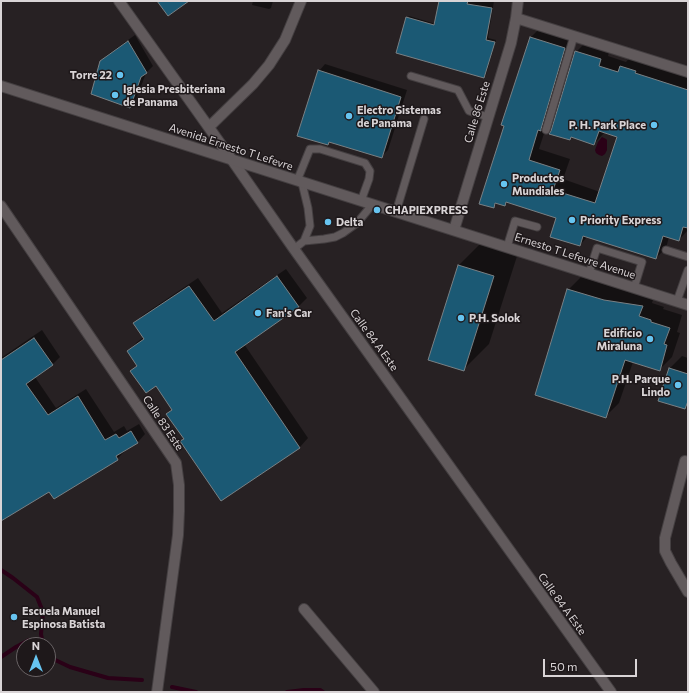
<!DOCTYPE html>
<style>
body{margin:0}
#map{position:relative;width:689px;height:693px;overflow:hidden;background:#272123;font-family:Commissioner,sans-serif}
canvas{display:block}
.frame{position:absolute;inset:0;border:2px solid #d9d4d6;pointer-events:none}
.north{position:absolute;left:16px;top:637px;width:40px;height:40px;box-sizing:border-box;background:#1e181a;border:1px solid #696365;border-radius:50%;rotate:0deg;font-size:11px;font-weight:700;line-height:16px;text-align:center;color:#d9d4d6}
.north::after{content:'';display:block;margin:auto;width:14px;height:18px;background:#67c4f0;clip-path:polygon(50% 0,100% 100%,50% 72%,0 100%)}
.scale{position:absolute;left:543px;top:659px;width:94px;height:18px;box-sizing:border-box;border:2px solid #d9d4d6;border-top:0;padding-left:5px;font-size:12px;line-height:14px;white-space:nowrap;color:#d9d4d6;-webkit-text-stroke:3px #1e181a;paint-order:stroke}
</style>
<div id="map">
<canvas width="689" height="693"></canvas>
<div class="frame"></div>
<div class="north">N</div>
<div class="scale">50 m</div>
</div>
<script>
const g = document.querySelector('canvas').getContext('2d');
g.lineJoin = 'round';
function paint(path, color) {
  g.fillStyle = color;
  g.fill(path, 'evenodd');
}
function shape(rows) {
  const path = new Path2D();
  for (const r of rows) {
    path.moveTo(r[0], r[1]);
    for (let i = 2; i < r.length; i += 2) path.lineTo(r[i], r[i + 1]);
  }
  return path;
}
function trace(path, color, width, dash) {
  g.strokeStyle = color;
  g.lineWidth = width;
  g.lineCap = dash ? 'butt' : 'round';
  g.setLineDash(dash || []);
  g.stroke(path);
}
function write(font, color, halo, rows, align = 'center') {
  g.font = font + ' Commissioner,sans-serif';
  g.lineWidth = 3;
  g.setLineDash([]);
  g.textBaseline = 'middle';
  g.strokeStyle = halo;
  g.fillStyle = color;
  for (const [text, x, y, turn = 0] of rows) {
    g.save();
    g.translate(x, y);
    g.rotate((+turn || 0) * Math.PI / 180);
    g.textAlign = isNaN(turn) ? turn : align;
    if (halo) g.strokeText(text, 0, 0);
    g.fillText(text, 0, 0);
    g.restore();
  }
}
paint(shape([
 [602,137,606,139,607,140,607,150,605,154,602,156,599,155,596,153,595,150,598,142]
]), '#2a0117');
paint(shape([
 [253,1,273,1,271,8,269,9,252,5],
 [440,1,494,1,488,38,496,40,486,75,484,77,407,18,409,16,436,24],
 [541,27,575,38,539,149,570,159,563,179,600,192,618,136,605,132,604,133,594,144,573,137,570,139,576,52,586,42,610,49,608,56,626,62,631,56,645,63,688,77,688,230,679,240,669,237,666,248,656,258,588,236,580,245,557,218,508,202,505,205,498,202,493,207,505,126,503,125,531,37],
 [135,35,153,66,146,73,136,100,130,107,100,62,107,55],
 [325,64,407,90,388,150,381,157,331,141,327,144,319,71],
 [485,239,519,250,489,344,463,370,429,359,459,265],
 [286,269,307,298,299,306,244,344,308,438,300,447,221,499,182,441,184,438,167,414,173,409,156,384,132,371,138,365,128,351,137,342,144,337,135,323,143,315,198,278,222,313],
 [581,277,617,288,655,293,652,303,664,307,663,309,682,315,677,332,680,333,672,357,659,370,633,362,619,403,606,416,568,290],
 [42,330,60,357,52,365,35,377,56,408,86,389,114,432,124,426,127,431,139,424,145,434,138,442,125,450,125,451,117,459,49,490,1,520,1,358],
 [682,356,688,358,688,405,685,408,660,400,670,368]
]), '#0007');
trace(shape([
 [1,570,13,578,37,597,43,612,41,634,43,645],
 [48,656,49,657,70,667,108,678,142,680],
 [1,657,16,647,29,640,39,641,41,645],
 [172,687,196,692],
 [287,692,304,690,320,690,323,692]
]), '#2a0117', 4);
const building = shape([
 [157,1,189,1,168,16,157,1],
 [439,1,468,1,467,4,492,8,486,40,495,42,484,78,396,53,406,17,434,25,439,1],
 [530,37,565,48,541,129,541,131,538,130,529,160,560,170,553,190,595,203,617,137,599,131,594,145,571,137,570,140,549,134,551,131,575,51,601,59,599,66,618,72,620,66,636,71,635,73,688,90,688,228,683,227,679,241,663,236,656,259,583,236,580,246,550,237,556,218,506,202,505,206,495,203,494,208,479,204,504,126,501,125,530,37],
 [128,41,147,73,141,77,130,108,91,94,100,61,128,41],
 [318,70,401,97,382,158,329,142,328,145,297,136,318,70],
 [458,265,494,276,464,371,428,360,458,265],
 [277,276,299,307,235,352,300,448,221,501,180,441,184,439,166,414,172,410,156,386,146,393,130,371,137,366,127,351,144,339,133,323,189,286,214,321,277,276],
 [567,289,604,300,643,306,639,316,651,320,651,322,670,328,664,344,667,345,660,371,625,360,606,418,535,395,567,289],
 [34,338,53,365,26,384,48,415,78,396,105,440,116,434,119,438,131,431,138,443,116,456,118,460,54,499,49,492,1,521,1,360,34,338],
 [669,368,688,374,688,401,685,409,658,401,669,368]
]);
paint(building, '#1b5974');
trace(building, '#798084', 1);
const service = shape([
 [411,76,458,90,469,111,488,117],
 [546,130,574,36],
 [297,181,310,149,320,149,365,163,370,171,369,179,361,201],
 [396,212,424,119],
 [304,241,324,239,335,237,343,233,357,223,372,205],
 [507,247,515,221,537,227],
 [294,249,304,241,310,226,308,208,302,183],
 [666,250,688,257],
 [589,273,597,248,642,262,634,288],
 [677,301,688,270]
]);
const minor = shape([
 [119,1,232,160,294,249,611,692],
 [516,18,688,72],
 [209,127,253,84,269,65,285,40,301,1],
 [454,230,511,43,516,18,518,1],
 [685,461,665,538,665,551,671,563,688,592],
 [304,609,374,692]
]);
const tertiary = shape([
 [1,206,176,463,179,485,179,511,178,535,157,692]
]);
const secondary = shape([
 [1,86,688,305]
]);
trace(service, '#443f41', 9);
trace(minor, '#443f41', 12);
trace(tertiary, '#443f41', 12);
trace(secondary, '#443f41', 12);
trace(service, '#615a5c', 7);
trace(minor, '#615a5c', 10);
trace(tertiary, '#615a5c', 10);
trace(secondary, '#615a5c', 10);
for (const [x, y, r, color] of [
 [120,75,4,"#67c4f0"],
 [115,95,4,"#67c4f0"],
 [349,116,4,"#67c4f0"],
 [654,125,4,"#67c4f0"],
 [504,184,4,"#67c4f0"],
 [377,210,4,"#67c4f0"],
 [572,220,4,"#67c4f0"],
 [328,222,4,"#67c4f0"],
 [258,313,4,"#67c4f0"],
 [461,318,4,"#67c4f0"],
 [650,339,4,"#67c4f0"],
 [678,385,4,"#67c4f0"],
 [14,617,4,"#67c4f0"]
]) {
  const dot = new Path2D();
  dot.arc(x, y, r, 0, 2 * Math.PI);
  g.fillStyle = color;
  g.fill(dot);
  trace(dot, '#1e181a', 1.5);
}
write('bold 11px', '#d9d4d6', '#1e181a', [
 ["Torre 22",112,75,"right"],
 ["Iglesia Presbiteriana",123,89],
 ["de Panama",123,102],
 ["Electro Sistemas",357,110],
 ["de Panama",357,123],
 ["P. H. Park Place",646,125,"right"],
 ["Productos",512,178],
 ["Mundiales",512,191],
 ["CHAPIEXPRESS",385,210],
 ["Priority Express",580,220],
 ["Delta",336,222],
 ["Fan's Car",266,313],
 ["P.H. Solok",469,318],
 ["Edificio",642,333,"right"],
 ["Miraluna",642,346,"right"],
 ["P.H. Parque",670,379,"right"],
 ["Lindo",670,392,"right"],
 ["Escuela Manuel",22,611],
 ["Espinosa Batista",22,624]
], 'left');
write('11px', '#d9d4d6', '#1e181a', [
 ["Calle 86 Este",477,112,-73],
 ["Avenida Ernesto T Lefevre",231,147,18],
 ["Ernesto T Lefevre Avenue",575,256,18],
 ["Calle 84 A Este",374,340,54],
 ["Calle 83 Este",163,423,56],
 ["Calle 84 A Este",562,604,54]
]);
</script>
